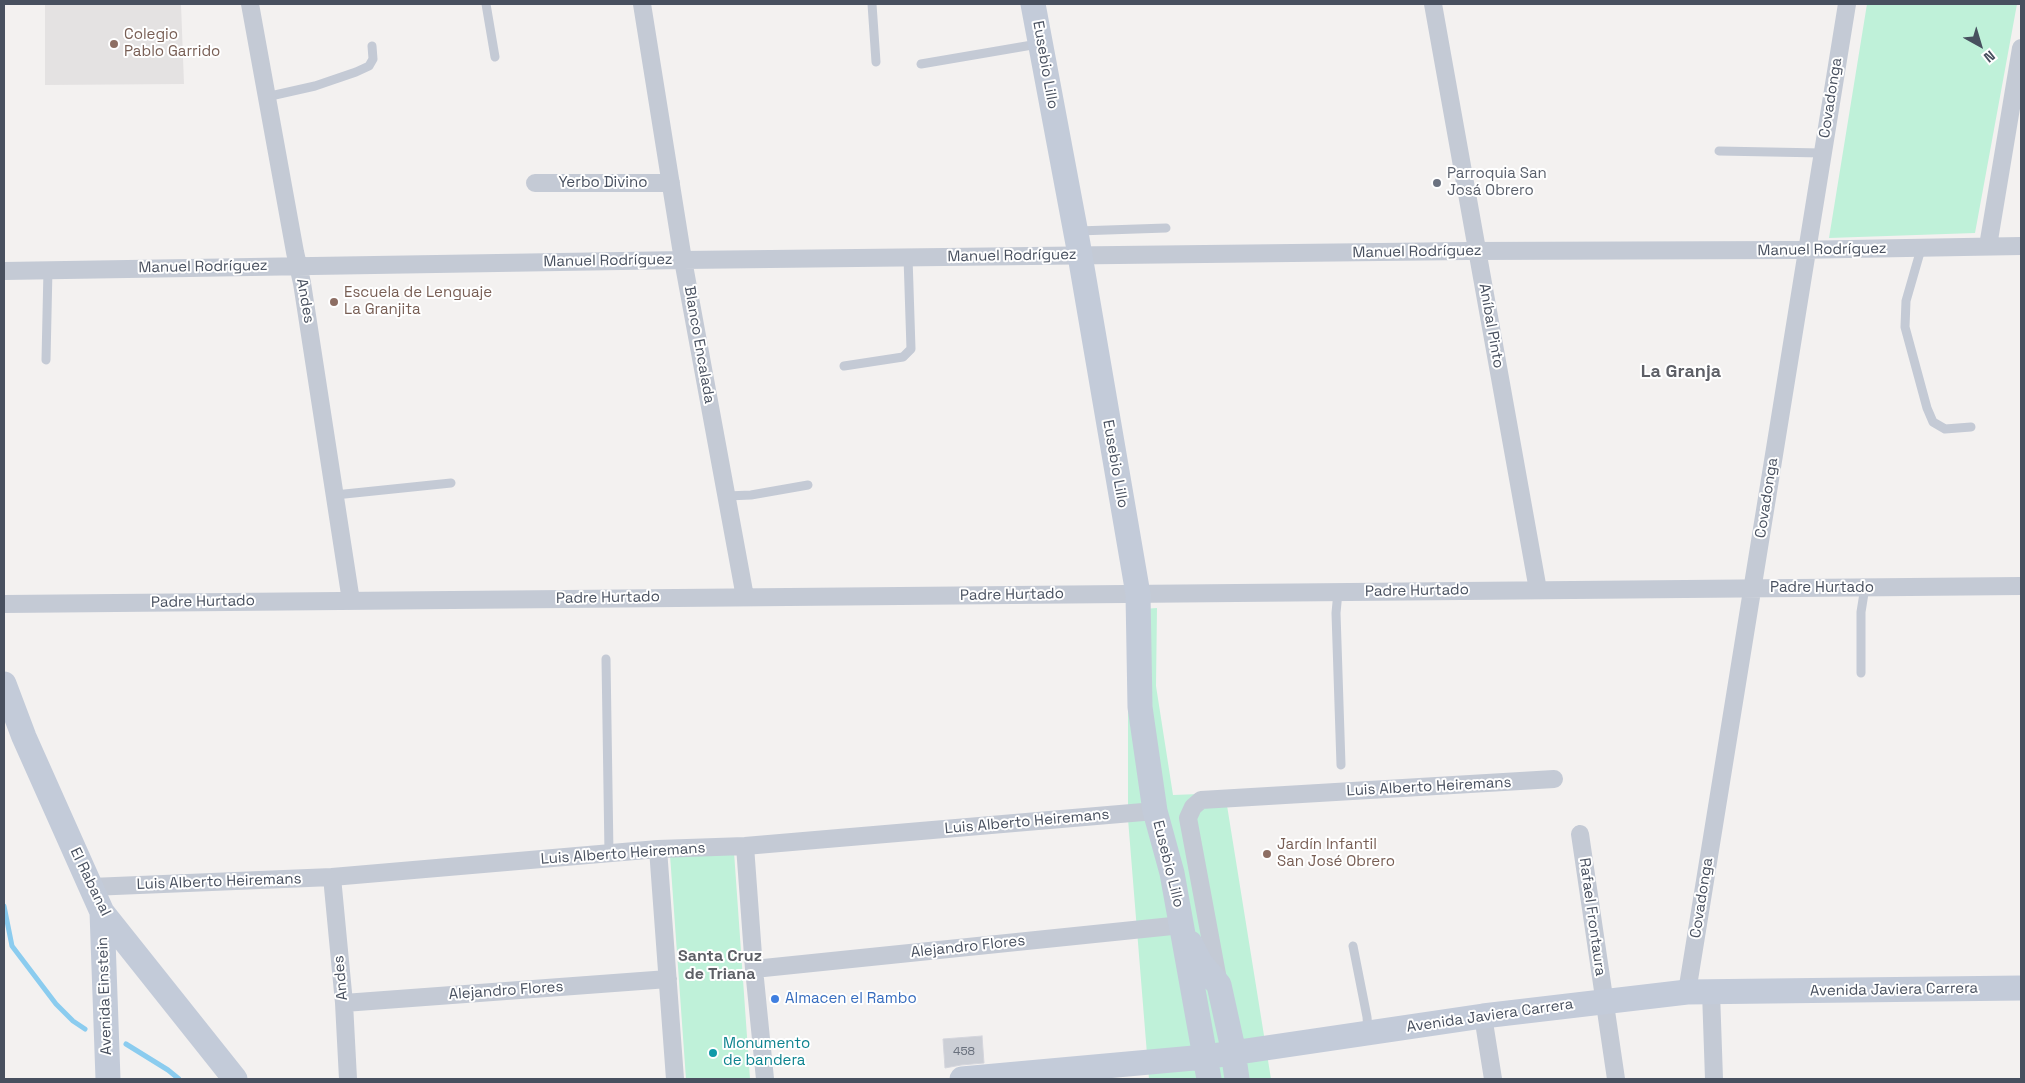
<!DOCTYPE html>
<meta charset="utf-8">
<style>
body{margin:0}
#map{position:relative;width:2025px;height:1083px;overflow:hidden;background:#f3f1f0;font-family:"Space Grotesk",sans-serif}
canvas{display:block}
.frame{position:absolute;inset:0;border:5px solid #48505f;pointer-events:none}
.north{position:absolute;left:1955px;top:20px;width:50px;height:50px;-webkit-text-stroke:4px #fff;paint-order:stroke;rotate:141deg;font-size:14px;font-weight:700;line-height:20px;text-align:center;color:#48505f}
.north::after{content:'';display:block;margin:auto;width:18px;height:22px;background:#48505f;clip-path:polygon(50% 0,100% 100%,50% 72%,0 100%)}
</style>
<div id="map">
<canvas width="2025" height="1083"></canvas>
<div class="frame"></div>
<div class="north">N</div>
</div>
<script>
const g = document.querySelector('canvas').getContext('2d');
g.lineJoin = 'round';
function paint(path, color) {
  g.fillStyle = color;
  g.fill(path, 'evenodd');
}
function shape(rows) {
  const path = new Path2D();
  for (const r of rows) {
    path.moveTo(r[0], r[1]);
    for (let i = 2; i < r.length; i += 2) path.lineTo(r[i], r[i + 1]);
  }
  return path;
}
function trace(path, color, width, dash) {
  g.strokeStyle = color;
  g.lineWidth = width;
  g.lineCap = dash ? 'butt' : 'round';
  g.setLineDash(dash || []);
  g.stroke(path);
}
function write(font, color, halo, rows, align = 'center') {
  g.font = font + ' "Space Grotesk",sans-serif';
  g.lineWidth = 4;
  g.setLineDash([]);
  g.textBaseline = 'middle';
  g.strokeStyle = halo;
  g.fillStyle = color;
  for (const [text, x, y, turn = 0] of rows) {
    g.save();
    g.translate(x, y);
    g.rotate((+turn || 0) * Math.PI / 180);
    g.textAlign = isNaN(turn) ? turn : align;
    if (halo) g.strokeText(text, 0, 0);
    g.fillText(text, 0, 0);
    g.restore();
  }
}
paint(shape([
 [45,4,181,4,184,84,45,85]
]), '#e4e2e2');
paint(shape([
 [1867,4,2017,4,1975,233,1829,238],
 [1157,608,1156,686,1173,795,1225,793,1271,1079,1149,1079,1128,819,1128,610],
 [734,852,750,1079,686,1079,670,855]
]), '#bff1d9');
trace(shape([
 [4,906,12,946,56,1004,73,1021,85,1029],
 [126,1044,168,1070,179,1079]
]), '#8bccef', 5);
const building = shape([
 [982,1036,984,1063,961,1065,945,1068,943,1039,982,1036]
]);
paint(building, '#cccfd6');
trace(building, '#d4d5dc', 1);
trace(shape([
 [486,4,495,57],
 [872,4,876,62],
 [921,64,1038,44],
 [266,97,315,86,356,72,369,66,373,59,372,46],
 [1719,151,1822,153],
 [1078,231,1166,228],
 [1921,249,1906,301,1905,327,1927,408,1933,422,1945,429,1971,427],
 [46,360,48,269],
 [844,366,903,357,911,349,908,257],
 [335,495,451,483],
 [727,496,751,495,808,485],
 [1338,592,1336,613,1341,765],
 [606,659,609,854],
 [1861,673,1861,612,1865,587],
 [1353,946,1367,1017,1368,1031]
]), '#c4cad5', 9);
trace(shape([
 [250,4,295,252,302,283,351,601],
 [642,4,683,260,745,597],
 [1433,4,1538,590],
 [535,183,671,183],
 [1988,246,2021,48],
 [4,271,683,260,1466,251,1792,250,2021,246],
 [4,604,2021,586],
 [1580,834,1616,1079],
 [745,846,754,969,765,1079],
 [658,849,675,1079],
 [332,877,344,1003,348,1079],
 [91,887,332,877,658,849,745,846,1155,811],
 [754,969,1182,925],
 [1219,985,1188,818,1193,807,1201,800,1554,779],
 [1687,992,1847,4],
 [1711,992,1714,1079],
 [344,1003,668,979],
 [1483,1016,1493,1079]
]), '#c4cad5', 18);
trace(shape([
 [1033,4,1078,244,1138,594,1140,707,1155,811,1172,873,1209,1079],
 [4,684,24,737,102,912,235,1079],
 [102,912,108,1079],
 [1190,943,1201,964,1219,985,1232,1044,1237,1079],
 [962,1079,1205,1057,1483,1016,1687,992,2021,988]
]), '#c3cbd9', 25);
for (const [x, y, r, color] of [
 [114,44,5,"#8d6e63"],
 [1437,183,5,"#6b7280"],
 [334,302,5,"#8d6e63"],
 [1267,854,5,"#8d6e63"],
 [775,999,5,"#3f7fe0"],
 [713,1053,5,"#0f9aa8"]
]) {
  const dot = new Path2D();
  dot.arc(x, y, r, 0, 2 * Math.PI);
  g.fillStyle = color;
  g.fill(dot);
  trace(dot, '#fff', 2);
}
write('12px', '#69707d', null, [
 ["458",964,1052]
]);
write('15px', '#785e54', '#fff', [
 ["Colegio",124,35],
 ["Pablo Garrido",124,52],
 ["Escuela de Lenguaje",344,293],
 ["La Granjita",344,310],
 ["Jardín Infantil",1277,845],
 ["San José Obrero",1277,862]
], 'left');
write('15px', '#48505f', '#fff', [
 ["Eusebio Lillo",1045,65,80],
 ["Covadonga",1831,98,-81],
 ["Yerbo Divino",603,183],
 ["Manuel Rodríguez",1822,250,-1],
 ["Manuel Rodríguez",1417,252,-1],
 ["Manuel Rodríguez",1012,256,-1],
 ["Manuel Rodríguez",608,261,-1],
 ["Manuel Rodríguez",203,267,-1],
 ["Andes",305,301,80],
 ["Aníbal Pinto",1491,326,80],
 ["Blanco Encalada",699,345,80],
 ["Eusebio Lillo",1115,464,80],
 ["Covadonga",1767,498,-81],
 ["Padre Hurtado",1822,588],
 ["Padre Hurtado",1417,591,-1],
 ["Padre Hurtado",1012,595,-1],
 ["Padre Hurtado",608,598,-1],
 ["Padre Hurtado",203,602,-1],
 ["Luis Alberto Heiremans",1429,787,-3],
 ["Luis Alberto Heiremans",1027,822,-5],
 ["Luis Alberto Heiremans",623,854,-4],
 ["Eusebio Lillo",1168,864,76],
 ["El Rabanal",90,882,64],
 ["Luis Alberto Heiremans",219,882,-2],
 ["Covadonga",1702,898,-81],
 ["Rafael Frontaura",1592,917,82],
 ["Alejandro Flores",968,947,-6],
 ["Andes",341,978,-95],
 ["Avenida Javiera Carrera",1894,990,-1],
 ["Alejandro Flores",506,991,-4],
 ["Avenida Einstein",105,996,-92],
 ["Avenida Javiera Carrera",1490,1016,-8]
]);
write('15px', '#5b616d', '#fff', [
 ["Parroquia San",1447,174],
 ["Josá Obrero",1447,191]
], 'left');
write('15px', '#366cbe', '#fff', [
 ["Almacen el Rambo",785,999]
], 'left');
write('15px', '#0d838f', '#fff', [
 ["Monumento",723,1044],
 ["de bandera",723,1061]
], 'left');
write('bold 16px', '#5d5f66', '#fff', [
 ["Santa Cruz",720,957],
 ["de Triana",720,975]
]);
write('bold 18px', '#5d5f66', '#fff', [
 ["La Granja",1681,372]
]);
</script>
